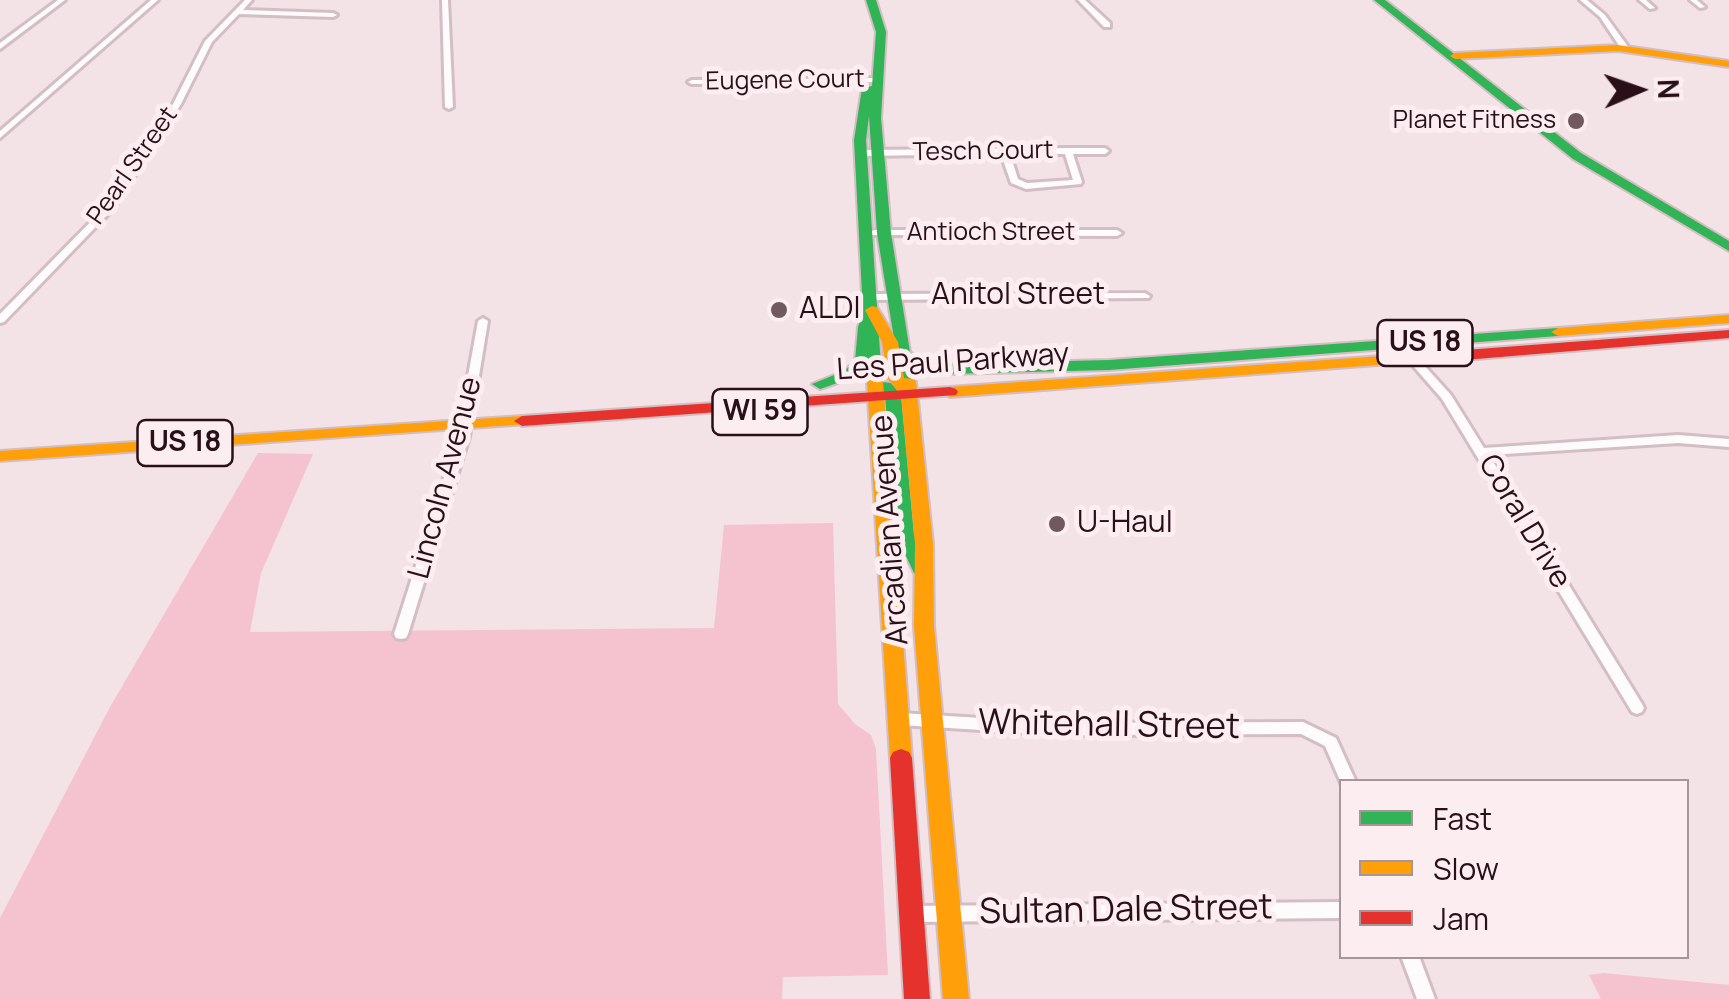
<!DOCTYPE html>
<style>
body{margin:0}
#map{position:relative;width:1729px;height:999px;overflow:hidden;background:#f3e2e6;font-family:Manrope,sans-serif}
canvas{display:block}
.legend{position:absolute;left:1339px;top:779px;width:350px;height:180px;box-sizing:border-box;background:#fcedf1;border:2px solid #a8959a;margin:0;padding:12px 18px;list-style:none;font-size:30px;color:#291018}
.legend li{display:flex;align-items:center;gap:20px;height:50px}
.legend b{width:50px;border:2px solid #a8959a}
.north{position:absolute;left:1589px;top:40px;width:100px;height:100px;-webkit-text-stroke:8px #fcedf1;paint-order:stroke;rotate:88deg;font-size:28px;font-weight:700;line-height:40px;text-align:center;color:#291018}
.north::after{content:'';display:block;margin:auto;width:35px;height:45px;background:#291018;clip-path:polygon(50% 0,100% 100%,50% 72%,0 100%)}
</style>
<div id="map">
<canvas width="1729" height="999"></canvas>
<ul class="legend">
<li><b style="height:12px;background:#30b455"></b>Fast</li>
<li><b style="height:12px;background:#ff9f0a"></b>Slow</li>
<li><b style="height:12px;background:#e5322d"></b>Jam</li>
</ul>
<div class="north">N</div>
</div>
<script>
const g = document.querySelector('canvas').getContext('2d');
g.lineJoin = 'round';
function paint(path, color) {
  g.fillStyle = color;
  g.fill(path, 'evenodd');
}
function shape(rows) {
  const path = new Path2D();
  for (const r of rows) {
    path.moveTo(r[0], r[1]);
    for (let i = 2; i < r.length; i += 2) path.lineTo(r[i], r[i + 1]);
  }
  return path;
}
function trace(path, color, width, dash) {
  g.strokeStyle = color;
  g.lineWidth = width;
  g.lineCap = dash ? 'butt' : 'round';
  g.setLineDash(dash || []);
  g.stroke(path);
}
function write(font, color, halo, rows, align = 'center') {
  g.font = font + ' Manrope,sans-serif';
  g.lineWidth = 10;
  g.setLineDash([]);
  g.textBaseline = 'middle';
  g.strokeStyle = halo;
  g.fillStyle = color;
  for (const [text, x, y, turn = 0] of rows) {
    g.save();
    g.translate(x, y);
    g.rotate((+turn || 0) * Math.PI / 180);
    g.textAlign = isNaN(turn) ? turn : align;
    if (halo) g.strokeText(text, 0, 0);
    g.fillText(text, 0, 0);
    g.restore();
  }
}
paint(shape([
 [258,453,313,454,261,573,250,632,714,628,724,525,833,523,838,704,855,724,871,735,876,749,888,975,783,977,782,999,0,999,0,918,110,707],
 [1603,973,1729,985,1729,999,1601,999,1589,975]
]), '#f5c3d0');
const street = shape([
 [58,0,65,0,0,49,0,43,58,0],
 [151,0,158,0,0,138,0,131,151,0],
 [245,0,252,0,243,10,333,13,337,15,333,17,239,14,212,42,181,104,114,208,4,322,0,323,0,314,108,204,173,104,205,41,245,0],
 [442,0,448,0,453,107,449,109,445,107,442,0],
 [1078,0,1085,0,1110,23,1110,27,1104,27,1078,0],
 [1580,0,1587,0,1605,15,1629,48,1628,50,1622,50,1600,17,1580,0],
 [1639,0,1646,0,1655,8,1650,9,1639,0],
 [1690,0,1697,0,1705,7,1700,8,1690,0],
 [881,78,881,82,878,82,692,84,688,82,692,80,881,78],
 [1068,148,1105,148,1109,151,1105,154,1073,154,1082,182,1081,184,1026,189,1011,183,1001,154,861,156,857,153,861,150,1068,148],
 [1010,154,1065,154,1073,180,1027,183,1018,179,1010,154],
 [875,230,1117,230,1122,233,1117,236,872,235,872,231,875,230],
 [1145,293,1150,296,1149,298,871,300,866,297,871,294,1145,293],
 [483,318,488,321,469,437,408,634,406,638,401,639,396,638,394,634,457,437,478,321,483,318],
 [1400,342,1404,343,1451,395,1484,448,1678,435,1729,439,1729,447,1678,443,1489,455,1642,704,1644,708,1642,712,1637,714,1632,712,1442,399,1395,345,1400,342],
 [900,713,1062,723,1303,722,1336,738,1356,782,1342,782,1342,785,1325,746,1301,734,1062,735,900,725,895,723,893,719,895,715,900,713],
 [1342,902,1342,918,911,922,905,919,902,914,905,909,911,906,1342,902],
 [1401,956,1419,956,1435,999,1417,999,1401,956]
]);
const fast = shape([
 [866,0,876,0,886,32,881,118,891,233,910,352,924,362,947,364,1109,360,1558,328,1565,332,1558,336,1109,370,947,374,913,368,913,382,901,382,877,233,869,116,866,140,882,382,891,383,901,395,914,535,930,569,921,575,914,573,896,535,885,396,878,385,869,384,867,381,866,368,854,377,826,387,820,389,812,384,844,371,855,361,858,327,863,313,854,140,862,88,872,86,876,32,866,0],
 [1374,0,1385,0,1581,153,1729,241,1729,251,1573,159,1374,0]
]);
const slow = shape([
 [1618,45,1729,61,1729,67,1618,51,1455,59,1450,56,1455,53,1618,45],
 [872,306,877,307,898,342,904,378,914,379,916,382,933,544,934,626,969,999,943,999,914,626,915,544,901,395,888,379,882,342,865,310,872,306],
 [1729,315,1729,323,1558,336,1551,332,1558,328,1729,315],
 [1452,351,1460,356,1457,359,950,397,942,392,950,387,1452,351],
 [875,376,883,381,912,758,909,764,901,767,893,764,890,758,867,381,875,376],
 [522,416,528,418,530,421,528,424,0,461,0,451,522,416]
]);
const jam = shape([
 [1729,330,1729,338,1452,361,1444,356,1452,351,1729,330],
 [950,387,956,389,958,392,956,395,522,426,514,421,522,416,950,387],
 [901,749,909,752,912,758,930,999,904,999,890,758,893,752,901,749]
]);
trace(street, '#d3bec4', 6);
trace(fast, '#d3bec4', 4);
trace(slow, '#d3bec4', 4);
trace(jam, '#d3bec4', 4);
paint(street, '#fdfbfb');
paint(fast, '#30b455');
paint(slow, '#ff9f0a');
paint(jam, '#e5322d');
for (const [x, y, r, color] of [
 [1576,121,10,"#705a60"],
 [779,310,10,"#705a60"],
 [1057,524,10,"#705a60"]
]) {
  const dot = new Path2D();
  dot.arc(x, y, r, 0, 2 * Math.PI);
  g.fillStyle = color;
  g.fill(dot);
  trace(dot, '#fcedf1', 4);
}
write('25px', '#291018', '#fcedf1', [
 ["Eugene Court",785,81,-1],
 ["Tesch Court",983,152,-1],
 ["Pearl Street",133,166,-55],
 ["Antioch Street",991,233]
]);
write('25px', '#291018', '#fcedf1', [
 ["Planet Fitness",1556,121]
], 'right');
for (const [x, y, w] of [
 [1425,343,95],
 [760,412,95],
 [185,443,95]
]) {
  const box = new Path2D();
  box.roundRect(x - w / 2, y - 23, w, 46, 8);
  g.fillStyle = '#fcedf1';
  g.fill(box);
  trace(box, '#291018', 2.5);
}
write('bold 28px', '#291018', null, [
 ["US 18",1425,343],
 ["WI 59",760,412],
 ["US 18",185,443]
]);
write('30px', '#291018', '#fcedf1', [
 ["Anitol Street",1018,296],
 ["Les Paul Parkway",953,363,-4],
 ["Lincoln Avenue",446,478,-75],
 ["Coral Drive",1524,522,59],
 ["Arcadian Avenue",891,530,-94]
]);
write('30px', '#291018', '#fcedf1', [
 ["ALDI",799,310],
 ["U-Haul",1077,524]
], 'left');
write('35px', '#291018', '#fcedf1', [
 ["Whitehall Street",1109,726,1],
 ["Sultan Dale Street",1126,911,-1]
]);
</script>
